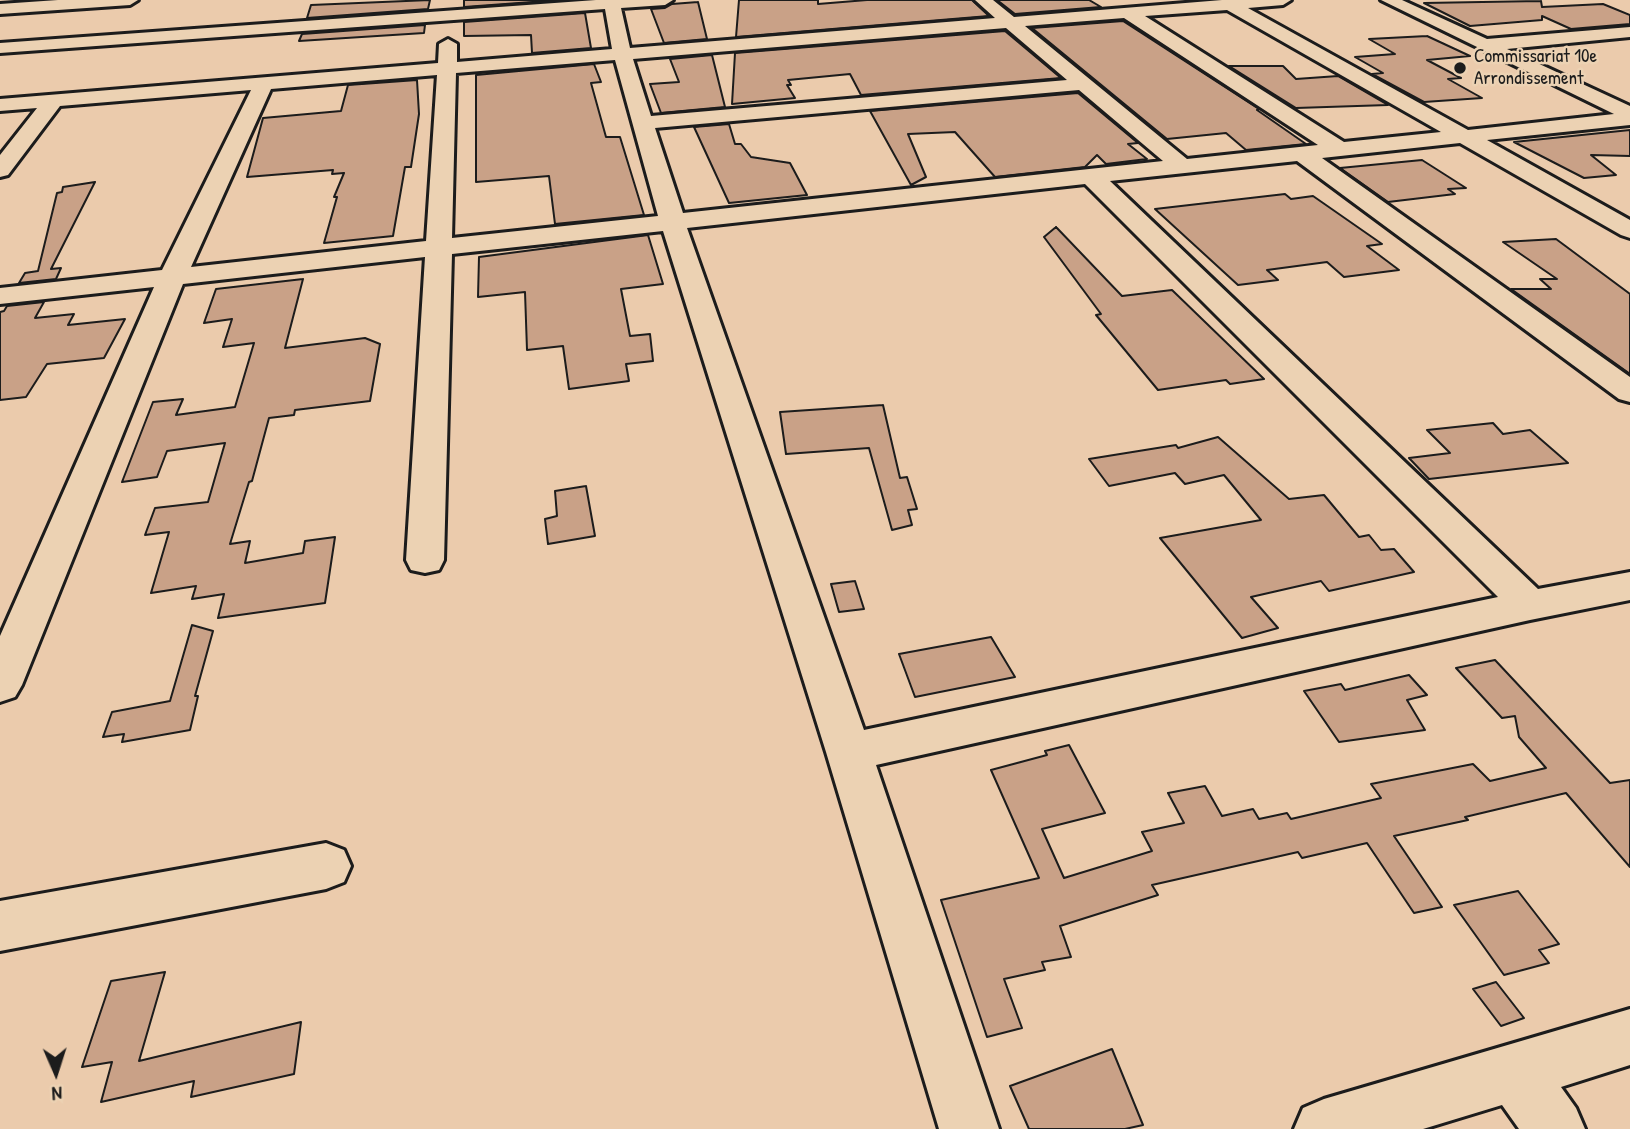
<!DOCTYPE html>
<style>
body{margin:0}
#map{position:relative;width:1630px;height:1129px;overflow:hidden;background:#ebcbac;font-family:"Patrick Hand",sans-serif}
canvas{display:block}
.north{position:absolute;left:21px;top:1038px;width:70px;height:70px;-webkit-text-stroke:5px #ecd2b3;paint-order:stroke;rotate:177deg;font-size:19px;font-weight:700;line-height:28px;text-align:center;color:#1c1c1c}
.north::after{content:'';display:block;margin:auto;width:24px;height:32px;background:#1c1c1c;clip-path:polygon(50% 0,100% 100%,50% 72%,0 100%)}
</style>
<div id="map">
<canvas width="1630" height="1129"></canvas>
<div class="north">N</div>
</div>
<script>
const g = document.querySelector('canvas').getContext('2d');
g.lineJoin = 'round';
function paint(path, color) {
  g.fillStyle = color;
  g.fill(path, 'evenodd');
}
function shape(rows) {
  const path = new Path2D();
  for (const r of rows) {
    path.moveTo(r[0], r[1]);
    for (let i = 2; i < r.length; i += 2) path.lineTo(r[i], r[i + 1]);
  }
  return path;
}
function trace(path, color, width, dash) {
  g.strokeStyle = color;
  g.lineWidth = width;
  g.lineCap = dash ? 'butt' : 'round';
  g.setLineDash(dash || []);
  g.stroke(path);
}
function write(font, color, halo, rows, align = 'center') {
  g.font = font + ' "Patrick Hand",sans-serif';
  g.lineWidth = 5;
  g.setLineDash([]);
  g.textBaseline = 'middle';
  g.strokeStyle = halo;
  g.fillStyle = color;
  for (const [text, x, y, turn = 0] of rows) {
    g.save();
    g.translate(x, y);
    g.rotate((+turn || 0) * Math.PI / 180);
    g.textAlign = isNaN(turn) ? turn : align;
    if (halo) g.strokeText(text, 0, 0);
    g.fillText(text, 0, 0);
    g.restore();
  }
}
const building = shape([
 [430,0,428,9,307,18,311,5,430,0],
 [464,0,560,0,464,7,464,0],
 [739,0,818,0,818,4,867,0,972,0,989,16,736,37,739,0],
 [997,0,1089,0,1101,7,1015,14,997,0],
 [1541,1,1542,7,1603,4,1630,15,1630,24,1571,29,1542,16,1542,20,1470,26,1424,3,1541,1],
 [698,2,707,39,664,43,651,9,665,8,672,4,698,2],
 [585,13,591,48,532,53,531,35,464,36,464,22,585,13],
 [1123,21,1259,109,1257,110,1306,144,1246,150,1226,133,1167,139,1032,28,1123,21],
 [425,25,424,33,299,41,302,34,425,25],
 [1005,31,1061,78,861,95,850,74,788,80,791,85,787,85,795,98,732,104,735,53,1005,31],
 [1427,36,1470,56,1427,60,1461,78,1448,79,1482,98,1424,102,1372,74,1383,73,1355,57,1395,54,1369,39,1427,36],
 [712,55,725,107,661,113,650,84,679,82,670,59,712,55],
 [594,64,601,82,591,83,606,137,620,137,644,215,555,224,549,176,476,182,476,75,594,64],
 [1229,66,1283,66,1296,79,1338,76,1388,105,1296,108,1229,66],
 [417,80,419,114,411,167,405,167,393,236,324,243,337,197,334,197,344,173,332,174,333,170,247,177,263,118,341,111,348,85,417,80],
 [1078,93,1138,143,1128,144,1147,159,1106,164,1097,155,1085,167,995,177,955,132,908,134,926,177,911,185,870,111,1078,93],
 [729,124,735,144,741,144,751,157,790,163,807,195,729,203,694,127,729,124],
 [1630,130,1630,156,1591,155,1616,175,1584,178,1514,142,1630,130],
 [1422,160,1466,188,1448,189,1455,194,1388,202,1340,168,1422,160],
 [95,182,51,269,61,268,56,279,19,283,25,273,38,271,57,193,62,192,63,187,95,182],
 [1285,194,1291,199,1313,196,1382,244,1367,246,1399,270,1344,277,1327,262,1267,270,1278,280,1238,285,1155,209,1285,194],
 [1056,227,1122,296,1172,290,1264,379,1230,384,1226,380,1158,390,1096,315,1101,314,1044,237,1056,227],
 [648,235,663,284,621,289,630,336,650,334,653,361,626,364,629,381,569,389,563,346,527,350,525,292,478,297,479,257,648,235],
 [1556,239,1630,294,1630,374,1511,289,1551,289,1540,279,1557,279,1503,242,1556,239],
 [303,279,285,348,365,338,380,344,370,401,295,410,294,415,269,418,252,481,249,482,230,544,250,541,245,563,303,553,305,541,335,537,325,603,218,618,224,594,192,599,196,586,151,593,169,532,145,535,155,508,208,502,225,443,167,451,157,477,122,482,153,402,183,399,176,415,235,407,254,343,223,347,232,319,204,323,216,289,303,279],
 [44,302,35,318,74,314,68,325,125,319,104,358,47,364,26,397,0,400,0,312,4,311,7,306,44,302],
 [883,405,900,478,907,477,917,509,908,510,912,525,892,530,869,448,786,454,780,412,883,405],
 [1493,423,1503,434,1530,430,1568,463,1429,479,1409,458,1450,453,1427,430,1493,423],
 [1218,437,1289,499,1324,495,1359,537,1369,535,1381,550,1394,549,1414,572,1329,591,1321,581,1251,597,1278,628,1242,638,1160,538,1261,520,1224,475,1185,484,1175,473,1109,486,1089,459,1176,445,1178,448,1218,437],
 [586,486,595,536,548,544,545,519,557,516,555,491,586,486],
 [855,581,864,609,839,612,831,584,855,581],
 [192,625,213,631,195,696,198,696,190,730,122,742,124,734,103,737,112,712,170,701,192,625],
 [991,637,1015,677,915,697,899,654,991,637],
 [1495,660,1610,783,1630,780,1630,867,1566,793,1465,817,1468,820,1394,836,1442,907,1414,913,1367,843,1302,858,1298,852,1152,885,1158,895,1060,926,1071,957,1042,962,1045,970,1004,979,1022,1028,987,1037,941,900,1039,878,991,770,1047,755,1045,751,1069,745,1105,813,1042,829,1064,878,1152,851,1142,832,1184,823,1168,793,1205,786,1222,816,1253,809,1259,819,1287,813,1291,819,1381,798,1371,784,1473,764,1490,781,1546,768,1519,737,1515,716,1502,718,1456,668,1495,660],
 [1409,675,1427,695,1407,700,1425,730,1339,742,1304,691,1341,684,1345,690,1409,675],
 [1518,891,1559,944,1539,950,1549,963,1504,975,1454,905,1518,891],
 [165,972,139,1061,301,1022,294,1074,191,1097,194,1081,101,1102,112,1062,82,1067,111,981,165,972],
 [1496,982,1524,1018,1501,1026,1473,989,1496,982],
 [1112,1049,1143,1125,1125,1129,1029,1129,1010,1086,1112,1049]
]);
paint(building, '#c9a187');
trace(building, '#1c1c1c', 2);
const minor = shape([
 [58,0,138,0,130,5,0,14,0,4,58,0],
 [596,0,673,0,665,5,621,8,630,48,995,18,975,0,993,0,1014,17,1222,0,1291,0,1283,5,1248,8,1468,130,1614,114,1381,0,1402,0,1487,39,1630,27,1630,37,1507,49,1630,106,1630,125,1487,140,1630,220,1630,238,1621,235,1460,143,1322,158,1630,377,1630,402,1619,399,1297,161,1110,181,1538,589,1630,572,1630,600,1530,620,876,765,999,1129,939,1129,826,752,663,231,452,254,444,560,439,570,425,573,411,570,406,560,425,257,183,284,22,685,15,697,0,702,0,636,154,287,0,304,0,288,162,270,251,90,60,106,8,175,0,177,0,155,37,108,0,111,0,99,438,63,439,44,448,39,457,44,457,62,612,49,605,9,0,53,0,43,596,0],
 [1227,10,1441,132,1344,142,1145,16,1227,10],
 [1124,18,1318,145,1187,159,1025,26,1124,18],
 [1006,28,1067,80,651,116,633,59,1006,28],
 [615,60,658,216,452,238,456,73,615,60],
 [437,75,426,241,191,267,271,89,437,75],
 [1079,90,1163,161,683,213,655,128,1079,90],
 [1085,184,1498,597,864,730,687,228,1085,184],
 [326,843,344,850,351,866,344,882,326,889,0,951,0,901,326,843],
 [1630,1009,1630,1065,1561,1087,1576,1108,1585,1129,1519,1129,1502,1105,1423,1129,1294,1129,1303,1108,1324,1099,1630,1009]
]);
trace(minor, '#1c1c1c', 6);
paint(minor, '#ecd2b3');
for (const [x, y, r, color] of [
 [1460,68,7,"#1c1c1c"]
]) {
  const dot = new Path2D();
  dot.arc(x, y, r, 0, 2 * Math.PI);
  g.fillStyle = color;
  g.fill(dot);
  trace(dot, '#ecd2b3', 2.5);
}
write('19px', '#1c1c1c', '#ecd2b3', [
 ["Commissariat 10e",1474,57],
 ["Arrondissement",1474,79]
], 'left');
</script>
